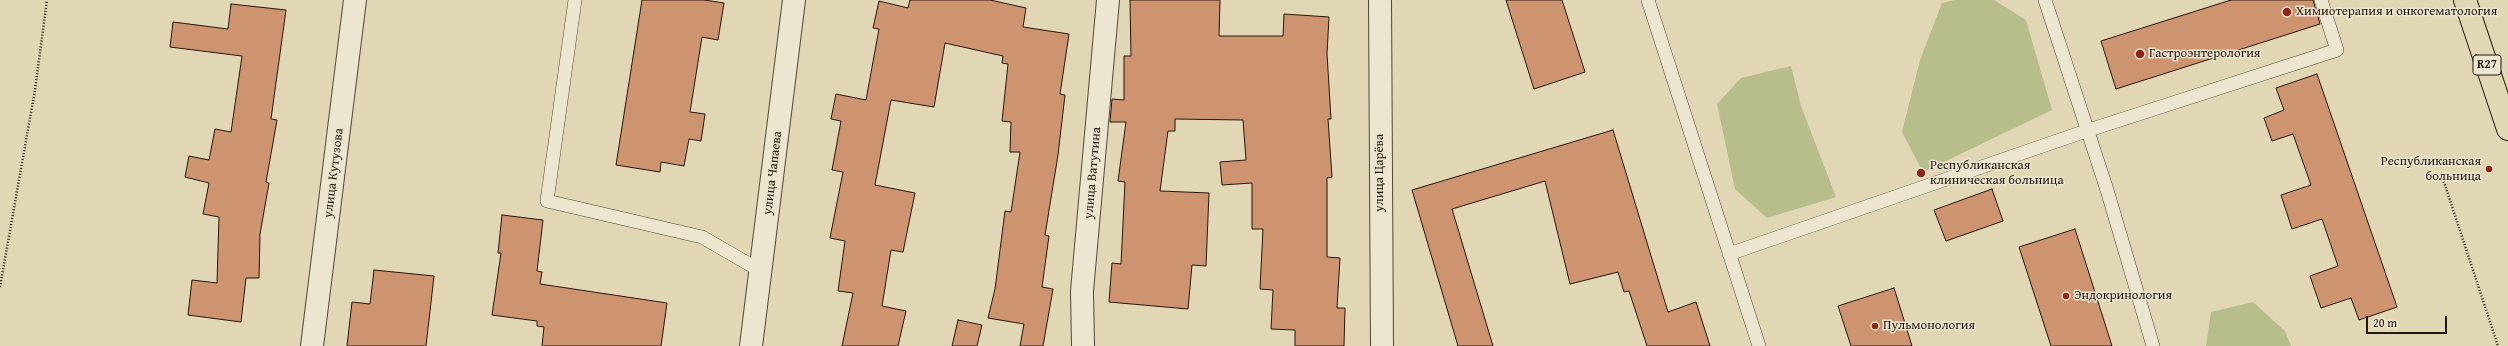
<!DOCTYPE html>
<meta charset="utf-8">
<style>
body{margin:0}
#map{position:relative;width:2508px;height:346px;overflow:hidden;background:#e1d7b5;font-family:"Gentium Book Plus",serif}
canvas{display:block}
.scale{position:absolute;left:2366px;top:316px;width:81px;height:18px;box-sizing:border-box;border:2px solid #23170d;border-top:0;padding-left:5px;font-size:12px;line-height:14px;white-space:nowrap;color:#23170d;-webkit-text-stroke:3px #ece5cf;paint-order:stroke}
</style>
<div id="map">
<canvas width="2508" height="346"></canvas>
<div class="scale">20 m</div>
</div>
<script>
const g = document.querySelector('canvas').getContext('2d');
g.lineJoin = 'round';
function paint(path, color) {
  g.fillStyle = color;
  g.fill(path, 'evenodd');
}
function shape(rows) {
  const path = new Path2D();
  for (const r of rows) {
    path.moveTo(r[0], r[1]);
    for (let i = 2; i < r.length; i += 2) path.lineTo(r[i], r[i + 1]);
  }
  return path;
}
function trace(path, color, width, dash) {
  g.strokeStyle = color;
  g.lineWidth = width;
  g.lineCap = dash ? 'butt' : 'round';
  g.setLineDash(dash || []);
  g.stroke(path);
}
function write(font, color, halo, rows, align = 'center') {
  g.font = font + ' "Gentium Book Plus",serif';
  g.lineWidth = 3;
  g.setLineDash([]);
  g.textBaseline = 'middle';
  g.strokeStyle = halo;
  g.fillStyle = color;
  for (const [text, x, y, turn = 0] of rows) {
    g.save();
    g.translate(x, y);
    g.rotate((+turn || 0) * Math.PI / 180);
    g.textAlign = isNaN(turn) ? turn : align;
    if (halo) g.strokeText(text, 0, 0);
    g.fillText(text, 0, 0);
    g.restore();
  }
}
paint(shape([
 [1955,0,1994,0,2026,20,2052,110,1923,172,1902,132,1920,60,1942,3],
 [1791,66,1801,106,1836,197,1767,218,1735,189,1717,104,1741,78],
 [2253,302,2285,331,2291,346,2206,346,2211,312]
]), '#b7bd8b');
const building = shape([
 [642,0,704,0,724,3,718,40,702,37,690,112,705,114,701,141,689,139,684,166,661,162,660,172,616,165,642,0],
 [910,0,990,0,1026,8,1023,27,1069,34,1060,94,1065,95,1058,155,1045,235,1049,236,1042,287,1053,289,1043,346,1020,346,1024,324,988,318,995,289,1005,211,1011,212,1020,152,1010,152,1011,122,1002,121,1008,64,1002,63,1003,56,945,43,934,107,891,100,875,185,915,193,903,252,891,250,882,306,906,311,898,346,842,346,853,293,838,291,845,241,830,238,843,172,832,170,841,121,831,119,836,94,866,100,879,29,873,28,879,1,908,8,910,0],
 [1130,0,1220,0,1219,36,1283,36,1284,14,1329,17,1327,54,1331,119,1328,119,1332,177,1327,178,1327,257,1340,258,1337,308,1345,308,1344,346,1295,346,1295,330,1271,329,1273,290,1260,289,1263,229,1252,229,1252,183,1222,185,1220,162,1246,160,1243,120,1175,119,1175,131,1168,131,1160,191,1209,193,1206,266,1192,265,1188,309,1109,302,1112,263,1121,264,1125,182,1118,181,1126,122,1110,122,1112,99,1124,100,1124,56,1131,56,1130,0],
 [1506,0,1562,0,1585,72,1534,89,1506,0],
 [2231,0,2313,0,2320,24,2116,89,2101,41,2231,0],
 [231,4,286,10,271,119,277,120,266,182,269,183,260,234,259,278,246,278,241,322,188,315,192,280,217,283,219,217,203,214,209,183,185,177,189,156,209,160,215,129,231,132,242,56,170,47,173,22,228,29,231,4],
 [2317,74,2397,307,2359,320,2351,298,2321,308,2310,276,2338,266,2322,219,2292,229,2281,195,2311,185,2293,134,2272,141,2264,118,2284,110,2276,88,2317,74],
 [1613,130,1668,312,1696,302,1710,346,1647,346,1629,291,1624,292,1618,272,1570,284,1545,181,1452,209,1493,346,1458,346,1412,190,1613,130],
 [1992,189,2003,221,1946,241,1934,210,1992,189],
 [502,215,543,220,537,271,542,272,540,284,667,303,661,346,542,346,544,327,537,326,537,321,492,315,501,253,498,253,502,215],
 [2075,229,2112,346,2051,346,2019,247,2075,229],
 [374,270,434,276,426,346,347,346,352,302,370,304,374,270],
 [1894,288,1912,346,1851,346,1838,306,1894,288],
 [958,320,982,325,977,346,952,346,958,320]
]);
paint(building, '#ce9470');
trace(building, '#23170d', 1);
const service = shape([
 [575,0,547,201,702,237,761,271],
 [1648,0,1759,346],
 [2045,0,2107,190,2153,346],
 [1729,254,2086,131,2337,50,2321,0]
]);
const minor = shape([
 [1380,0,1382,346],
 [312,346,355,0],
 [751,346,794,0],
 [1083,346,1082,291,1108,0]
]);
const primary = shape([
 [2465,0,2508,129]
]);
trace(service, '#524737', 14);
trace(minor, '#524737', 24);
trace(primary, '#23170d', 24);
trace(shape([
 [2441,173,2498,346],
 [0,287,35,90,47,0]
]), '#23170d', 2.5, [1, 2]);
trace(service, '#ece5cf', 13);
trace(minor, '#ece5cf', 22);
trace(primary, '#e1d7b5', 22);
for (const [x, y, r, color] of [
 [2287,12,5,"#8f2418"],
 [2140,54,5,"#8f2418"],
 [2489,169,4,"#8f2418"],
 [1921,173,5,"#8f2418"],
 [2066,296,4,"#8f2418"],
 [1875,326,4,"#8f2418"]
]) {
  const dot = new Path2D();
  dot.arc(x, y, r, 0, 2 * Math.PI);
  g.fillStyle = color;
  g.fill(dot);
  trace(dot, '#ece5cf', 1.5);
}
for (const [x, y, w] of [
 [2487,65,28]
]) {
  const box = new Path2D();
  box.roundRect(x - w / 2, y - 10, w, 20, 3);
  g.fillStyle = '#ece5cf';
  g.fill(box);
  trace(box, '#23170d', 1);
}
write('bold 12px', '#23170d', null, [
 ["R27",2487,65]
]);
write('13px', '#23170d', '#ece5cf', [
 ["Химиотерапия и онкогематология",2296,12],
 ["Гастроэнтерология",2149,54],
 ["Республиканская",2481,162,"right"],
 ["больница",2481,177,"right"],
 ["Республиканская",1930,166],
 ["клиническая больница",1930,181],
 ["Эндокринология",2074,296],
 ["Пульмонология",1883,326]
], 'left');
write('13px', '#23170d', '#ece5cf', [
 ["улица Кутузова",334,173,-83],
 ["улица Чапаева",773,173,-83],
 ["улица Ватутина",1093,173,-85],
 ["улица Царёва",1380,173,-90]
]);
</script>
